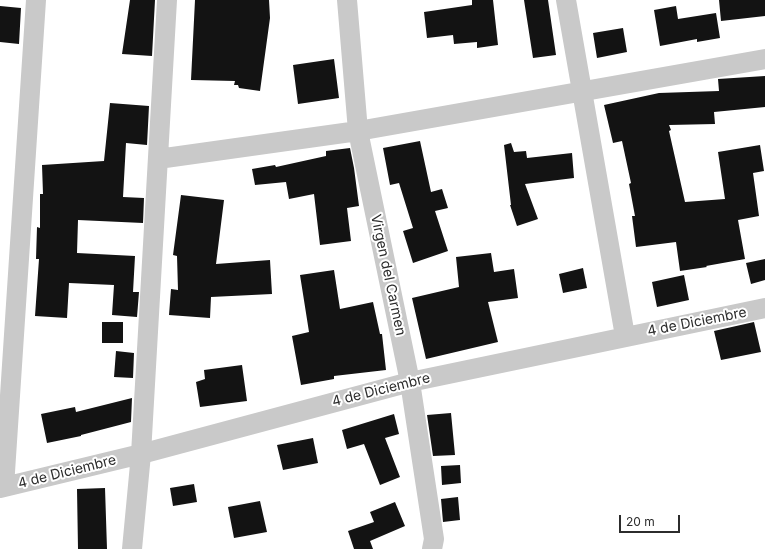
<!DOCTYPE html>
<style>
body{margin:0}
#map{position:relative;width:765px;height:549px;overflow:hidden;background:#fff;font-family:Inter,sans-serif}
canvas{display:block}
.scale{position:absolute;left:619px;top:515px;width:61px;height:18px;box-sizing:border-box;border:2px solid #2c2c2c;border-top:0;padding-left:5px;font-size:12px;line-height:14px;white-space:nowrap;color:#2c2c2c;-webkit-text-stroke:3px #fff;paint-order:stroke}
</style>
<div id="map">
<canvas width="765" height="549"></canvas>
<div class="scale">20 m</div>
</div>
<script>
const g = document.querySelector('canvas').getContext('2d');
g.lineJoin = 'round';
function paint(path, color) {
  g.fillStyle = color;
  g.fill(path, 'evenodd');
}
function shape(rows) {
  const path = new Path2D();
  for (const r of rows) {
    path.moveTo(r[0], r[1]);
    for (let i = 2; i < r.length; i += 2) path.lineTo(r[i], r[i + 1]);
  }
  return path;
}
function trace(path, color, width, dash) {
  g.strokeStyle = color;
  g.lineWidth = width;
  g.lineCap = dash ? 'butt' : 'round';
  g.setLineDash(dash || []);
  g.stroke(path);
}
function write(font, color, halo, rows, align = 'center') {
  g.font = font + ' Inter,sans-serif';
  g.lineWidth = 4;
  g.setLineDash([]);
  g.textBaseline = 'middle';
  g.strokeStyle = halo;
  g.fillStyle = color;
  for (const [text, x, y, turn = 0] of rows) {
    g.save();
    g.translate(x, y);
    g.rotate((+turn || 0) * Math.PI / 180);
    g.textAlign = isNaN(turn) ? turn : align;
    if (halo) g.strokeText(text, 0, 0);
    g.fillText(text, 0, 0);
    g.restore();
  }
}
paint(shape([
 [130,0,155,0,152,56,122,54],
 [195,0,269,0,270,18,260,91,239,88,238,85,234,85,235,81,191,80],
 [472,0,493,0,498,45,477,48,477,42,454,44,453,35,427,38,424,12,472,5],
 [524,0,548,0,556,55,533,58],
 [719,0,765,0,765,16,721,21],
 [0,6,21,8,19,44,0,42],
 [676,6,678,19,716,13,720,38,697,42,697,39,660,46,654,10],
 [623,28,627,52,597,58,593,33],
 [334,59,339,98,298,104,293,65],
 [765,76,765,107,714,112,715,124,669,125,671,130,669,131,685,202,725,199,718,152,760,145,764,171,753,173,759,216,738,220,745,259,706,266,707,267,680,271,676,242,636,247,632,216,635,216,629,184,631,183,622,141,613,143,604,105,659,93,719,91,718,79],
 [110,103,149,106,147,145,126,143,123,197,144,198,143,223,78,220,77,253,135,256,133,292,139,292,137,317,112,315,114,285,69,283,67,318,35,316,39,259,36,259,37,227,40,228,40,194,43,194,42,165,104,161],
 [420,141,431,192,442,189,448,208,435,211,448,251,413,263,403,231,413,228,399,183,390,185,383,148],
 [511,143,514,152,526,151,527,158,572,153,574,178,525,184,538,219,517,226,510,205,511,205,504,145],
 [350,148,354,168,359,206,347,208,351,241,320,245,314,194,289,199,286,182,255,185,252,169,275,165,276,167,326,156,326,151],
 [181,195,224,200,216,264,270,260,272,294,211,297,210,318,169,315,171,289,178,290,177,256,173,255],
 [491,253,494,272,514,269,518,298,488,302,498,342,426,359,412,298,459,287,456,257],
 [765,259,765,280,751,284,746,263],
 [583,268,587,288,563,293,559,274],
 [334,270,340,309,373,302,380,334,382,334,386,370,334,376,334,379,301,385,292,336,309,332,300,275],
 [684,275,689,300,657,307,652,282],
 [102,322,123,322,123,343,102,343],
 [754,322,761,352,721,360,714,331],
 [116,351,134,353,133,378,114,377],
 [242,365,247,401,200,407,196,382,205,379,204,370],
 [132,398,131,422,81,435,81,436,47,443,41,414,75,407,76,412],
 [451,413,455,455,433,456,427,415],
 [394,414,399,434,385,438,400,477,380,485,364,444,347,449,342,430],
 [313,438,318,463,283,470,277,445],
 [460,465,461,483,442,485,441,466],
 [194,484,197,502,173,506,170,488],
 [105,488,107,549,78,549,77,489],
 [458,497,460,520,443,522,441,499],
 [260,501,267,532,234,538,228,507],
 [395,502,405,526,370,541,373,549,354,549,348,531,374,522,370,512]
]), '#131313');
trace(shape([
 [347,0,358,131,410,382,434,539,432,549],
 [566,0,625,336],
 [158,159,358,131,765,59],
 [4,487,36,0],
 [0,488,141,454,410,382,765,308],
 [132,549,141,454,167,0]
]), '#c9c9c9', 20);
write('14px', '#2c2c2c', '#fff', [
 ["Virgen del Carmen",388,275,78],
 ["4 de Diciembre",697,322,-11],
 ["4 de Diciembre",381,390,-14],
 ["4 de Diciembre",67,472,-14]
]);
</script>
